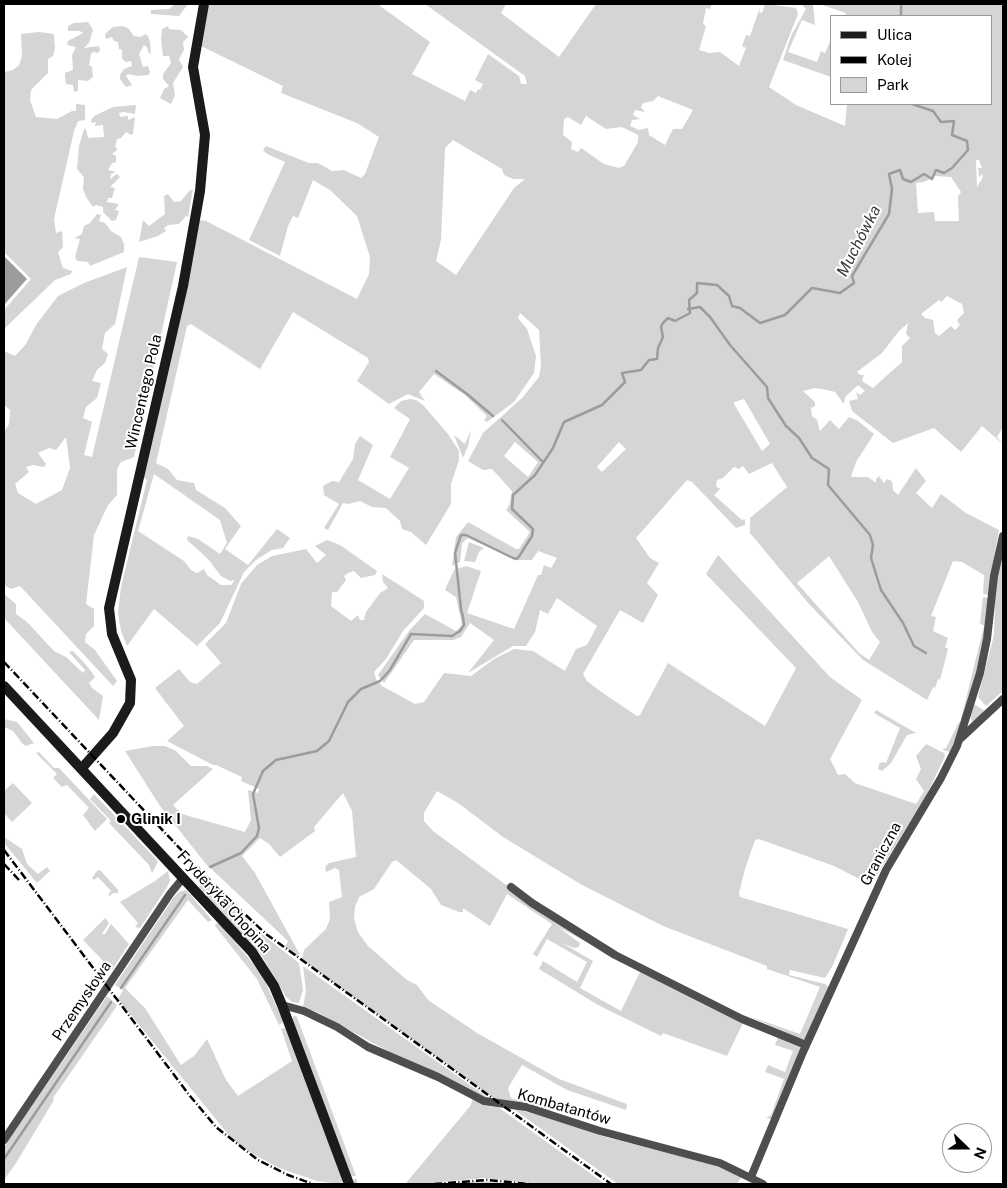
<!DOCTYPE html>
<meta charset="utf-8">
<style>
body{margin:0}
#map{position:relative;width:1007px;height:1188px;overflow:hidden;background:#fff;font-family:"Public Sans",sans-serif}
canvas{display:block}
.frame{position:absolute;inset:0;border:5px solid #000;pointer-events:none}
.legend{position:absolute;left:830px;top:15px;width:162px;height:90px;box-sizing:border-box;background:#fff;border:1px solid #999;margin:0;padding:6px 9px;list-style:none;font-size:15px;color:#000}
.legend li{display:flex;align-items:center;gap:10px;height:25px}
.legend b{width:25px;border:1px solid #999}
.north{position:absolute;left:942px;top:1123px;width:50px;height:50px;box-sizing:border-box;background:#fff;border:1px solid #999;border-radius:50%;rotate:112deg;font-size:14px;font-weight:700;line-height:20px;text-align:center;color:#000}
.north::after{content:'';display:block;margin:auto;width:18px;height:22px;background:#000;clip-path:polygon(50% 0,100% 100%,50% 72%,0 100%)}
</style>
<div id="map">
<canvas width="1007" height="1188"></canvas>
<div class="frame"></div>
<ul class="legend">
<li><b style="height:6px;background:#1b1b1b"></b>Ulica</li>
<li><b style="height:6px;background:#000"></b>Kolej</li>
<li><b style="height:14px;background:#d5d5d5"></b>Park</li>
</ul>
<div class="north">N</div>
</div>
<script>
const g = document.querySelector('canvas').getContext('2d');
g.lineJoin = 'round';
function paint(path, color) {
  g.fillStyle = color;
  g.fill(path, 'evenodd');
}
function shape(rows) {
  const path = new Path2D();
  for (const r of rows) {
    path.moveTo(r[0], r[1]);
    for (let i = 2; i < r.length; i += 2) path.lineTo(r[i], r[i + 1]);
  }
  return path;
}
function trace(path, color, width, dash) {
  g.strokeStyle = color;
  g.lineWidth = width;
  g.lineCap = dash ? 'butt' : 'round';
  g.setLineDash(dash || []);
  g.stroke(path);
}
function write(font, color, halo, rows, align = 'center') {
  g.font = font + ' "Public Sans",sans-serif';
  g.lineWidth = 4;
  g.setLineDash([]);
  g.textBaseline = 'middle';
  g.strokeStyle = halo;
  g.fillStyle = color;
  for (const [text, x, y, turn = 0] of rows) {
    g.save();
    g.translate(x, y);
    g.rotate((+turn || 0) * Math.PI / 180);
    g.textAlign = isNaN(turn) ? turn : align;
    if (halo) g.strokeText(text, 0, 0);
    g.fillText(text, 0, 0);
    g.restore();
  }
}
paint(shape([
 [175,4,188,4,179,16,151,14,151,10,169,9],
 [208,4,380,4,380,6,430,42,412,74,465,101,470,90,476,93,478,89,480,90,483,84,475,80,488,54,519,76,521,84,527,84,525,76,425,4,506,4,501,13,559,57,596,4,712,4,710,9,706,8,703,24,706,26,699,50,709,53,720,52,739,66,746,48,742,46,746,35,750,36,761,4,759,12,762,13,765,4,796,8,798,14,769,87,796,105,845,126,847,104,991,104,991,16,845,16,846,13,819,4,1003,4,1003,427,997,437,1003,444,982,426,961,452,934,428,893,443,852,411,849,401,858,399,856,392,860,395,865,391,858,385,845,397,844,404,835,392,827,390,815,388,803,391,815,402,815,406,811,408,812,416,817,420,820,431,830,420,839,429,849,417,858,421,874,434,856,462,851,477,868,477,876,483,876,479,879,476,884,483,887,479,892,481,893,490,898,495,916,468,926,481,916,493,932,508,941,494,966,513,999,530,991,574,990,595,983,594,984,575,962,562,953,561,931,616,936,617,933,631,948,638,945,647,948,649,940,680,938,679,935,688,933,687,927,700,863,660,809,604,750,533,750,518,787,487,772,463,749,474,743,466,739,469,734,467,723,478,717,480,716,486,720,489,714,495,742,520,745,519,745,525,736,528,692,482,687,480,636,538,650,558,659,563,647,583,658,595,643,623,620,610,583,674,587,681,600,691,637,716,640,715,668,663,765,726,796,668,706,574,718,555,830,677,862,700,830,759,838,775,845,774,855,783,916,804,924,791,916,779,921,769,916,756,926,744,944,753,945,756,926,796,871,885,834,866,759,839,755,840,745,869,739,893,740,897,848,929,833,965,825,978,790,970,789,975,825,984,829,987,806,1039,802,1040,749,1016,800,1034,820,987,767,969,767,966,663,926,582,885,503,837,458,803,437,791,424,813,424,821,433,831,532,904,600,949,558,927,580,943,579,947,574,948,562,943,593,961,580,988,621,1011,641,970,744,1021,727,1056,663,1033,661,1036,598,1005,539,969,543,961,577,982,587,962,547,939,537,957,533,954,552,924,507,894,490,926,463,908,463,912,459,912,441,905,431,889,396,860,392,862,374,889,359,897,355,907,354,919,358,932,368,946,407,980,417,985,428,1000,477,1033,559,1079,627,1104,626,1110,567,1090,522,1065,508,1088,511,1098,552,1109,551,1111,520,1103,498,1099,498,1101,302,960,304,950,326,929,330,919,329,902,342,897,339,870,335,868,326,872,325,867,329,863,356,857,352,811,343,793,314,827,315,831,280,857,269,844,260,838,242,856,255,873,299,953,298,958,285,947,288,941,206,864,160,806,125,751,153,746,165,746,176,751,191,766,207,766,213,769,173,805,182,814,245,832,251,820,248,790,258,793,259,789,241,781,242,777,216,765,213,765,167,741,184,726,155,688,179,669,190,682,197,684,221,663,205,644,226,623,241,584,257,565,272,556,306,549,317,563,326,555,315,546,327,540,340,545,377,571,375,575,361,578,354,571,348,573,344,576,346,580,337,592,332,592,331,606,351,621,358,615,360,620,364,620,366,612,380,593,388,588,383,582,382,574,424,601,424,608,403,631,386,659,374,672,376,679,382,686,415,704,424,702,444,673,471,676,494,659,514,649,533,651,565,671,576,649,587,645,597,626,557,598,548,614,540,610,535,632,526,646,513,646,468,673,494,640,470,623,461,637,453,640,414,640,384,683,378,675,409,631,425,614,456,631,462,625,456,597,445,590,454,570,466,566,481,571,467,613,514,629,538,575,541,575,544,565,551,568,557,558,538,551,532,560,516,560,468,538,462,543,460,562,452,566,456,537,468,522,516,549,519,549,530,532,506,510,509,506,512,491,492,469,483,470,468,461,483,433,522,398,539,377,541,366,539,330,520,313,518,318,527,329,536,356,534,373,514,402,487,422,484,420,487,416,465,395,434,374,419,392,425,401,408,394,389,404,357,381,369,362,368,358,293,312,260,369,191,324,187,326,156,463,168,469,177,480,194,483,196,490,225,508,241,526,225,549,248,565,277,529,290,538,283,548,272,550,256,560,244,572,220,623,197,646,154,609,127,646,121,631,118,613,121,587,147,480,143,477,199,220,206,221,357,299,369,274,370,257,357,216,330,190,313,180,298,218,293,216,288,226,280,256,249,240,285,162,267,154,263,150,266,146,309,163,318,163,332,171,344,170,361,178,365,174,379,137,357,123,281,93,283,86,199,45],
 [658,96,693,110,682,129,673,129,665,145,649,135,648,128,639,130,630,126,632,120,640,119,633,115,635,110,645,112,641,107,643,103,653,101],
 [586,116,606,129,622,127,638,135,638,142,624,166,619,168,604,164,581,148,578,152,571,149,572,142,563,135,564,119,568,117,581,125],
 [453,140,502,169,504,175,513,179,525,179,514,188,456,275,436,261,441,240,445,148],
 [976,160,979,160,982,168,978,168,979,177,982,174,983,177,977,187],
 [935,176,951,177,961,192,958,197,959,221,935,221,934,212,918,213,916,183,924,182],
 [947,296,962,304,964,313,957,320,960,325,955,330,951,326,939,336,935,333,933,320,925,318,921,314,939,300,941,302],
 [908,323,906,334,910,338,902,346,902,362,873,388,865,383,862,381,864,375,860,375,857,372,882,353,899,331],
 [744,399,770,444,762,451,734,404,734,402],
 [515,442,538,462,528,477,504,456],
 [619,442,626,449,602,472,597,467],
 [154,474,220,520,227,543,220,554,198,539,188,536,187,540,208,559,221,576,230,581,235,580,231,585,221,585,207,575,204,569,197,573,191,570,184,561,138,531],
 [829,556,858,602,872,632,880,642,869,660,859,653,797,583],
 [794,4,813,4,815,25,802,20,788,52,817,62,821,51,825,53,831,39,831,77,783,60,791,36,806,9,802,5],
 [88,22,93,30,89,43,84,48,99,46,100,50,98,53,93,52,91,54,89,65,92,67,93,77,88,81,78,80,78,91,74,92,73,85,66,84,65,77,65,73,73,70,72,55,76,47,67,45,68,41,83,33,80,31,68,31,68,26,74,23],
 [122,26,128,28,134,36,141,37,145,34,148,36,150,42,151,54,148,52,147,47,144,45,139,54,143,67,148,66,150,72,148,75,138,76,128,74,126,76,132,85,126,87,120,79,120,75,124,69,132,66,131,61,126,62,122,59,122,50,119,49,118,42,114,41,112,37,106,39,105,34,113,27],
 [168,26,169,29,181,30,188,37,183,42,184,50,179,59,183,67,173,83,175,95,171,104,160,98,164,89,169,86,163,79,163,74,171,63,169,56,163,56,161,38,162,29],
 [39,32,54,34,55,48,53,56,48,59,48,73,31,90,30,100,36,117,57,119,72,111,76,111,76,104,85,105,85,120,78,121,74,131,54,219,56,233,62,231,63,247,58,252,63,268,72,271,71,274,55,280,4,329,4,310,31,279,4,252,4,72,13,70,19,65,22,56,21,34],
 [136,105,135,114,124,112,119,113,120,117,128,116,128,120,135,117,133,134,131,135,126,132,121,138,117,139,115,147,118,149,112,154,116,156,116,162,112,163,108,170,116,172,111,174,110,179,117,174,120,177,110,187,115,188,112,198,108,198,107,202,119,204,115,210,119,211,116,220,112,221,103,212,103,207,96,205,93,207,86,197,83,189,84,177,77,169,79,146,84,129,86,129,88,138,104,137,103,125,95,126,96,122,92,123,91,120,94,116,113,107],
 [193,189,188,217,186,216,179,224,168,225,164,228,166,231,158,236,139,242,143,220,149,226,165,214,164,196,168,194,174,202,181,201,189,191],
 [97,214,101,215,99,221,105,223,111,231,121,237,124,244,124,252,90,266,88,262,77,261,75,257,80,239,74,238,82,234,84,226,90,223],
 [139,257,177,262,134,457,121,462,117,469,117,495,108,505,94,535,86,604,94,609,94,626,86,634,85,642,95,650,117,681,113,686,20,586,11,589,4,585,4,432,9,424,10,410,4,405,4,351,15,356,26,344,36,325,58,296,84,283,127,267,115,324,105,333,102,349,108,354,105,363,97,370,92,381,101,383,97,398,86,407,83,418,92,422,84,455,92,457],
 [66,437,70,468,62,490,36,504,18,493,15,484,29,472,26,467,33,465,44,467,46,464,38,453,49,448,56,450],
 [410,399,416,400,423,405,448,434,459,451,459,460,451,484,451,504,426,545,411,532,402,529,400,521,386,508,372,507,360,501,349,504,343,503,328,530,324,528,339,504,324,495,323,486,332,481,339,482,353,459,355,444,360,436,373,445,358,480,390,499,409,468,390,457,410,419,394,408,401,401],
 [471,430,468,446,463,458,454,435,465,444],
 [469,542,484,548,479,552,475,562,464,561],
 [1002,557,1003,691,986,706,978,697,994,635,996,578],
 [4,594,16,604,16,614,27,622,54,651,66,657,83,673,85,670,69,652,73,651,88,667,95,677,89,683,92,688,103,696,99,720,4,618],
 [983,597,988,598,981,661,963,719,961,719,984,626,980,623],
 [974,704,985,711,972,722,970,715],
 [876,710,916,733,907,735,891,763,882,771,878,769,879,764,882,762,886,763,900,728,874,713],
 [4,719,17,722,34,743,26,746,22,743,13,731,4,727],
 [959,722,961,724,959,732,950,752,945,751,942,749,946,748],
 [39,752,54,768,59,768,107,819,95,831,83,815,89,808,67,785,62,787,53,778,57,774,36,753],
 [13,783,32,803,12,822,4,813,4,791],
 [94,794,156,859,158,862,152,873,149,865,109,823,111,821,90,799],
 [4,837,22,849,27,864,38,874,47,867,50,871,37,883,4,843],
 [100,870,118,890,118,893,113,893,110,896,108,895,111,891,98,877,94,880,92,878,97,871],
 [168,871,170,881,167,887,140,928,135,927,138,923,120,902,155,881],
 [206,879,259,932,299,963,303,990,299,1003,292,1002,286,997,262,956,199,887],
 [186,890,212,920,208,922,188,900,125,988,145,1008,181,1065,194,1056,207,1039,226,1080,238,1096,292,1061,281,1029,285,1028,343,1181,340,1184,317,1181,279,1168,253,1154,232,1139,118,999,123,990,115,985,174,897,179,892],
 [105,918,109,923,102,934,105,934,111,924,129,944,112,970,83,940],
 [216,923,220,924,261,973,282,1018,283,1022,279,1025,257,979,215,926],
 [303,966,491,1100,393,1054,317,1012,303,1007,306,991],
 [107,996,117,1005,114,1010,53,1098,54,1100,16,1163,4,1180,4,1147],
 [294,1015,297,1017,356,1176,351,1176,292,1021],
 [779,1035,801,1044,802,1048,773,1119,771,1119,766,1118,771,1115,784,1079,765,1072,768,1065,785,1072,793,1051,775,1045],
 [473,1099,486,1106,498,1107,605,1184,539,1184,483,1178,423,1184,353,1184,352,1182,356,1178,358,1184,406,1183,471,1105],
 [512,1108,542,1116,605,1137,722,1167,742,1176,737,1184,618,1184],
 [478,1181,506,1183,521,1184,441,1184]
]), '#d5d5d5');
paint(shape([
 [4,256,27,279,4,305]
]), '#9c9c9c');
trace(shape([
 [901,4,901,16],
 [688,309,700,307,710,317,730,345,767,387,768,398,786,426,799,438,812,458,829,469,828,485,870,535,873,545,871,558,881,590,903,623,914,646,926,653],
 [436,371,467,394,493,416],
 [502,420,543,462],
 [210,867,241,853,257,836,259,828,253,794,263,771,276,760,317,751,329,741,348,702,361,689,380,681,390,670,411,634,452,636,460,631,464,625,463,617,461,609,455,553,461,535,466,535,513,558,517,559,520,555,532,536,533,529,512,509,513,495,535,475,553,448,564,422,602,405,625,382,622,373,641,370,649,360,657,359,658,348,663,337,661,327,663,323,668,318,675,321,690,313,689,300,697,293,697,283,717,285,729,296,732,306,740,308,760,323,785,315,812,288,840,293,854,283,852,276,889,214,892,189,889,174,900,170,903,179,911,182,924,174,932,179,936,170,944,173,952,168,968,150,967,141,952,135,954,121,941,122,933,111,912,104],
 [198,879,201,876],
 [121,988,185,895],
 [4,1159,111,1002]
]), '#9c9c9c', 2.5);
trace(shape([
 [960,739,1003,699],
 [511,887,532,903,615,955,742,1019,806,1045],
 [282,1005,304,1011,337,1027,368,1047,438,1077,484,1101,526,1107,600,1131,720,1163,763,1184],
 [4,1140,170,894,183,878],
 [751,1177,803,1052,886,870,941,778,957,746,980,673,987,639,994,576,1003,536]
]), '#4e4e4e', 8);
trace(shape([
 [4,686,252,952,274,986,282,1005,349,1184],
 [82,768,113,733,130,703,131,680,112,634,109,608,183,286,200,191,205,135,193,67,204,4]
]), '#1b1b1b', 10);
trace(shape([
 [4,662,219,890,266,934,611,1184],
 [4,850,190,1096,216,1127,258,1160,288,1175,313,1184],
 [4,864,19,880],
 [434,1184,487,1180,529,1184]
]), '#000', 2.5, [8, 2.5, 1, 2.5]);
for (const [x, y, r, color] of [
 [121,819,5,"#000"]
]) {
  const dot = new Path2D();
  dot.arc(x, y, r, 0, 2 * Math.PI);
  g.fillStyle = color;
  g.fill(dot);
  trace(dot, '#fff', 2);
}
write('15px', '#000', '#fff', [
 ["Wincentego Pola",144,392,-77],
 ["Graniczna",881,854,-62],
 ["Fryderyka Chopina",224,902,48],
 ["Przemysłowa",82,1001,-56],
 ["Kombatantów",564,1107,16]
]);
write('bold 15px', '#000', '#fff', [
 ["Glinik I",131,819]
], 'left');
write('italic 16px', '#3d3d3d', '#fff', [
 ["Muchówka",859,241,-63]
]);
</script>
